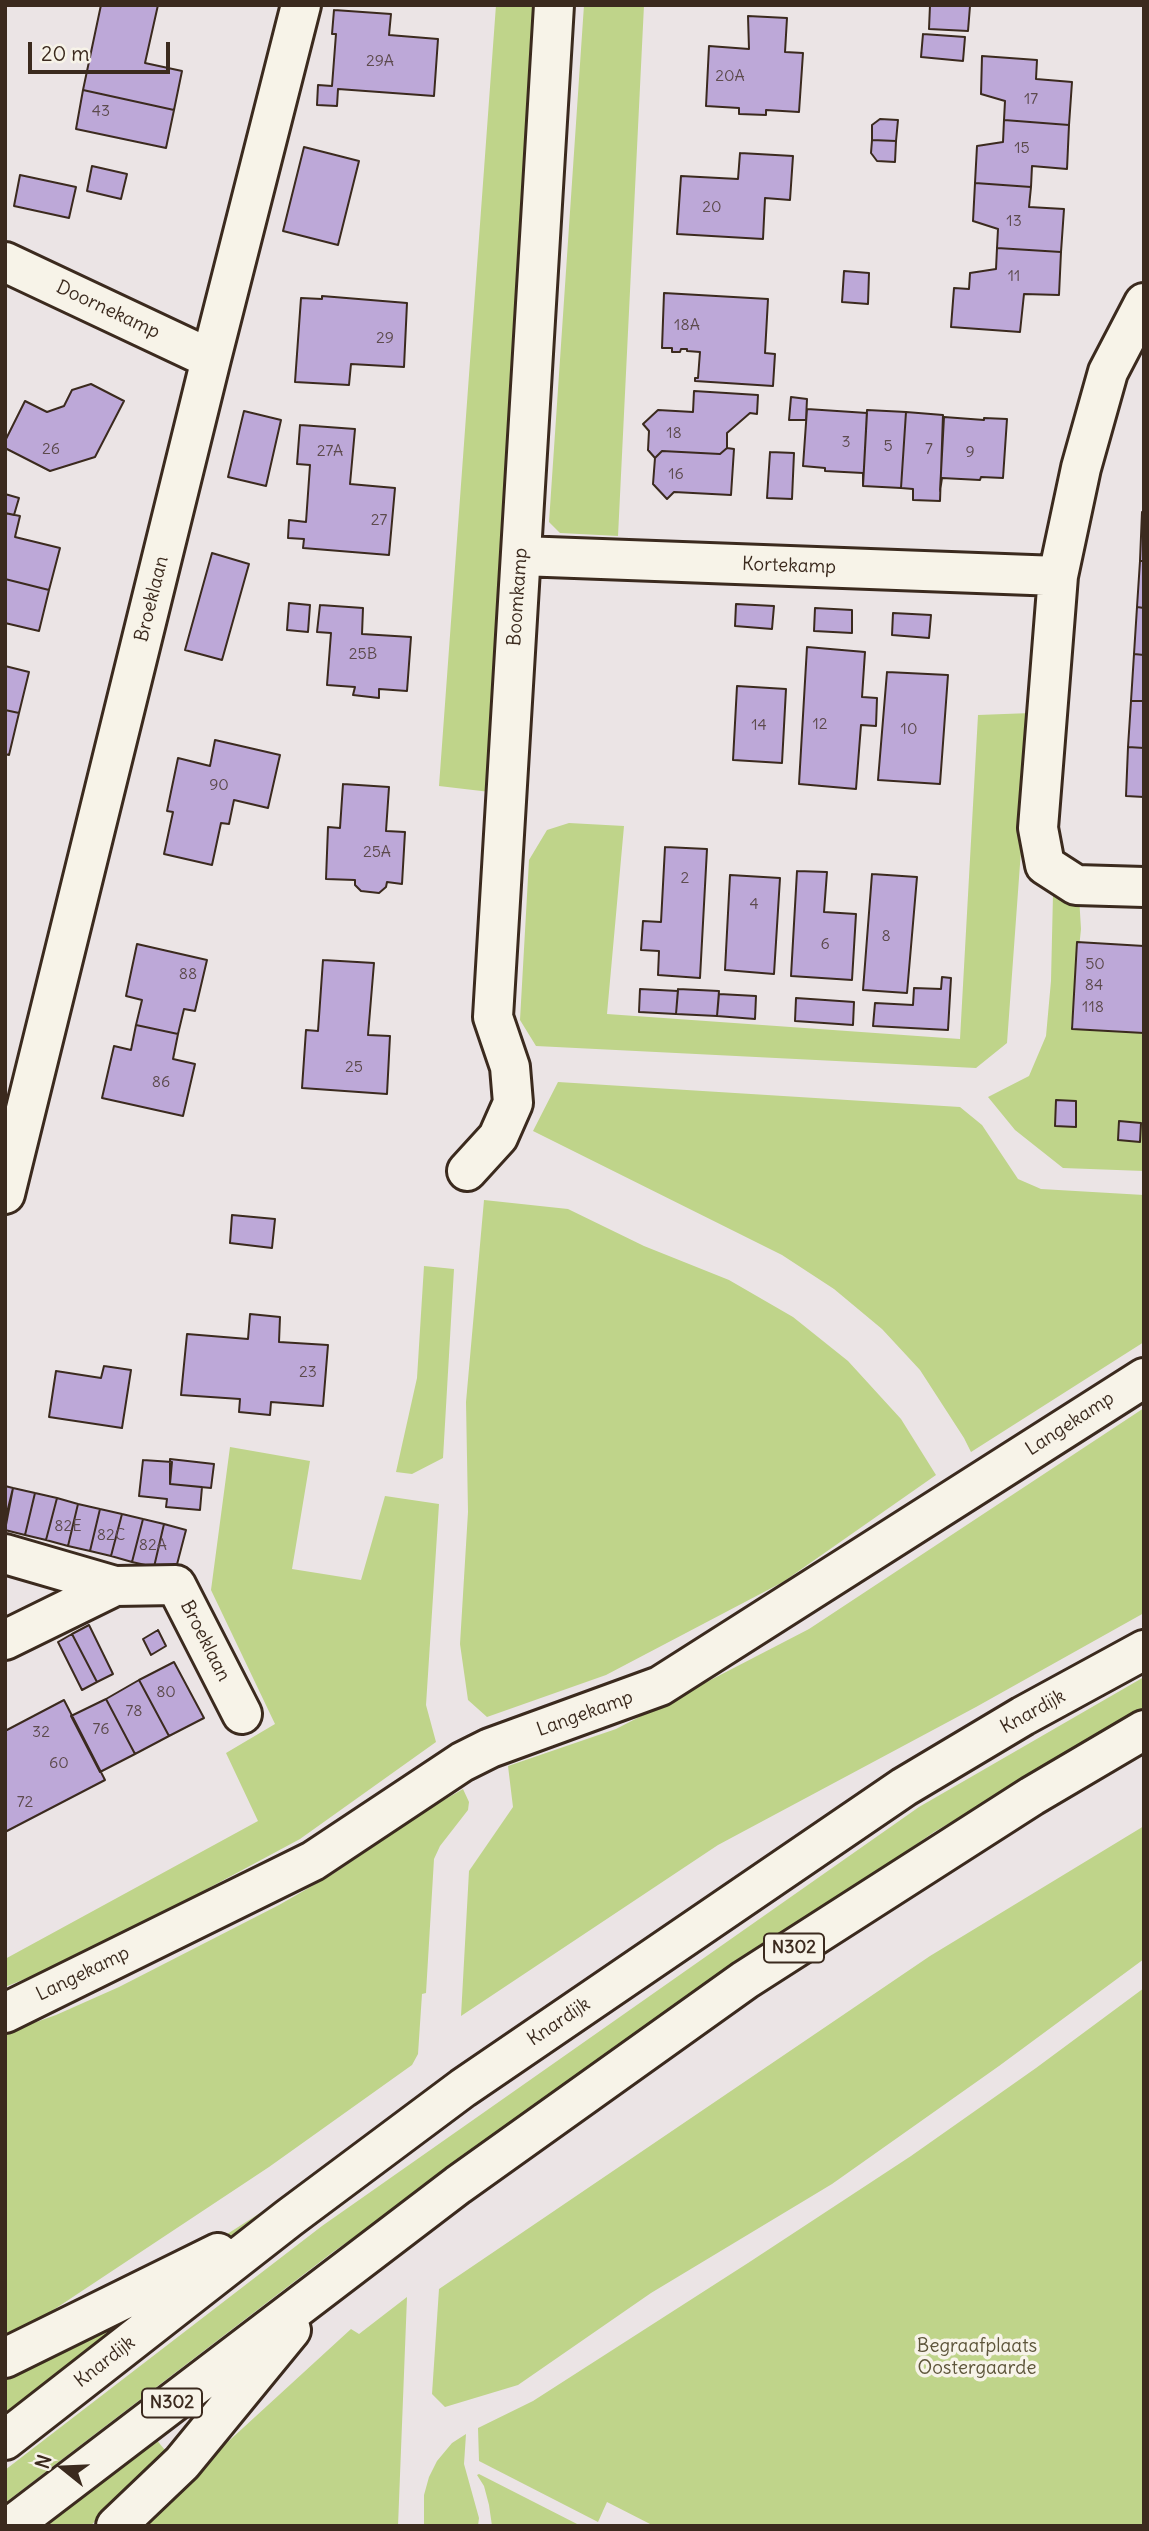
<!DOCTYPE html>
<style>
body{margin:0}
#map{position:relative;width:1149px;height:2531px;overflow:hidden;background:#ebe4e5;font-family:Delius,sans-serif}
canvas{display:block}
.frame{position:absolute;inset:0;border:7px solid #3b2a1e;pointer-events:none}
.north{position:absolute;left:28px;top:2433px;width:70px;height:70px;-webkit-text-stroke:5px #f7f3e8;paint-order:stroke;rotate:288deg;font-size:19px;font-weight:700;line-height:28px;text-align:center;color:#3b2a1e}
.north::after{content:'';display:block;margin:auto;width:24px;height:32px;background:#3b2a1e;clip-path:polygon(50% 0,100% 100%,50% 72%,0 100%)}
.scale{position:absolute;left:28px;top:42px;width:142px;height:32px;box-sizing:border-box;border:4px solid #3b2a1e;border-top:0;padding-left:9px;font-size:21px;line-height:24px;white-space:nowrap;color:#3b2a1e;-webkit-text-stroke:5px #f7f3e8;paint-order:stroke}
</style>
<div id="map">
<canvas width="1149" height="2531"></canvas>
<div class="frame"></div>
<div class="north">N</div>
<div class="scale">20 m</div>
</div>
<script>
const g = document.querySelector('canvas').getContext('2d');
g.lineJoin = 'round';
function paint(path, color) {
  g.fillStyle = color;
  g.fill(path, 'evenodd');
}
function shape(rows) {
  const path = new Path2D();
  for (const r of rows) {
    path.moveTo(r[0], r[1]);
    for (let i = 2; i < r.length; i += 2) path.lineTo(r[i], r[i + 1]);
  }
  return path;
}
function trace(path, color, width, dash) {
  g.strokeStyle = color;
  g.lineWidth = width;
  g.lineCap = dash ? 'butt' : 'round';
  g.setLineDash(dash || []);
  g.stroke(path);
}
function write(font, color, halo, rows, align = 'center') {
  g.font = font + ' Delius,sans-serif';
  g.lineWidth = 7;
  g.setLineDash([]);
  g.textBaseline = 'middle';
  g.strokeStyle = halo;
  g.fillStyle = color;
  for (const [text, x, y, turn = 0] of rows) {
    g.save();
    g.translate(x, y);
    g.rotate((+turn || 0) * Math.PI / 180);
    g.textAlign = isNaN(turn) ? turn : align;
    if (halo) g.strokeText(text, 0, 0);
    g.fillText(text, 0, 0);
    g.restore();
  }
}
paint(shape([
 [496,5,536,5,490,792,439,786],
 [584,5,644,5,618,536,560,533,549,522],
 [1031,713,1007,1043,976,1068,536,1046,520,1020,529,860,547,830,569,823,624,826,607,1014,960,1039,978,715],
 [1053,894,1079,896,1081,929,1071,1027,1144,1027,1144,1171,1063,1168,1015,1130,988,1097,1029,1076,1046,1036,1051,981],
 [558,1082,960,1107,982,1125,1018,1179,1041,1189,1144,1195,1144,1342,971,1452,964,1438,920,1370,882,1329,834,1289,782,1255,533,1131],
 [484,1200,568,1209,644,1246,729,1280,793,1317,848,1361,901,1419,936,1475,783,1582,606,1675,487,1717,468,1700,460,1644,468,1512,466,1402],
 [424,1266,454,1269,443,1458,412,1474,396,1472,417,1378],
 [1144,1408,1144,1613,976,1707,718,1845,461,2016,469,1871,513,1807,508,1766,616,1729,809,1629],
 [230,1447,310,1461,292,1569,361,1580,385,1496,439,1504,426,1705,436,1742,300,1839,84,1955,5,1987,5,1959,258,1821,226,1753,275,1724,211,1590],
 [1144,1677,1144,1711,934,1832,333,2252,5,2503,5,2470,322,2226,919,1807],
 [463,1789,469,1802,468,1810,440,1846,434,1859,426,1993,422,1994,418,2054,412,2065,269,2167,5,2342,5,2033,56,2015,119,1987,279,1905,333,1874,430,1808],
 [1144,1826,1144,1959,999,2066,832,2184,651,2293,518,2385,445,2407,432,2394,439,2289,930,1956],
 [1144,1988,1144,2526,654,2526,607,2502,598,2522,479,2461,478,2428,533,2401,748,2263,911,2156,1036,2068],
 [271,2206,5,2416,5,2376],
 [407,2297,398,2526,136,2526,351,2329,359,2334],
 [466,2434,464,2464,479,2518,478,2526,424,2526,424,2495,429,2477,437,2461,452,2443],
 [155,2438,169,2455,90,2526,42,2526],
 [479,2474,581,2526,492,2526,489,2505,484,2486,477,2475]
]), '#bfd48a');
const building = shape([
 [101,5,158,5,145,63,182,71,174,110,83,90,101,5],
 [930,5,970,6,968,31,929,29,930,5],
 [334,10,391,14,389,35,438,39,434,96,338,89,337,106,317,105,318,85,332,86,336,34,332,34,334,10],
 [748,16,787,18,785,52,803,53,799,112,766,110,766,115,739,114,739,108,706,106,709,46,749,49,748,16],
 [923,34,965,37,963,61,921,57,923,34],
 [982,56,1037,60,1036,79,1072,82,1069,125,1004,120,1005,101,981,94,982,56],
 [83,90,174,110,166,148,76,129,83,90],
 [880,119,898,120,896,141,872,140,872,125,880,119],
 [1004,120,1069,125,1067,169,1032,166,1031,187,975,183,977,146,1003,142,1004,120],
 [872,140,896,141,895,162,877,161,871,153,872,140],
 [304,147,359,161,338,245,283,231,304,147],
 [740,153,793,156,790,200,765,198,763,239,677,234,681,176,738,179,740,153],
 [92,166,127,174,121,199,87,191,92,166],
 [20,175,76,187,69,218,14,206,20,175],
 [975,183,1031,187,1029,207,1064,209,1061,252,997,248,998,229,973,221,975,183],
 [997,248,1061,252,1059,295,1024,294,1020,332,951,327,954,288,969,289,970,273,996,269,997,248],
 [844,271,869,273,868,304,842,302,844,271],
 [664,293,768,299,765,353,775,354,773,386,695,381,695,378,698,378,700,352,687,351,687,349,681,349,680,352,672,352,672,348,662,348,664,293],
 [322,296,407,303,404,367,351,364,349,385,295,382,301,298,322,299,322,296],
 [91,384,124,401,95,457,50,471,5,448,5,441,25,401,47,412,64,406,72,390,91,384],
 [694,391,758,395,757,414,750,413,727,433,727,448,720,454,662,451,655,458,648,450,649,431,643,424,658,410,693,412,694,391],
 [791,397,807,399,806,420,789,420,791,397],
 [807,409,867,413,863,486,863,473,825,471,825,468,803,466,807,409],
 [867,410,906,412,901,488,863,486,867,410],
 [244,411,281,420,266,486,228,477,244,411],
 [906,412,943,415,940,501,913,500,913,489,901,488,906,412],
 [944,417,984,420,984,418,1007,419,1003,478,981,477,980,480,942,478,940,491,944,417],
 [300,425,355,429,350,484,395,488,389,555,303,548,304,539,288,538,289,520,306,522,310,465,297,464,300,425],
 [727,448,734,449,731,495,674,492,667,499,653,484,655,458,662,451,720,454,727,448],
 [770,452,794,453,792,499,767,498,770,452],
 [5,494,19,498,14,515,5,513,5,494],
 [1142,512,1144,512,1144,561,1140,561,1142,512],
 [5,513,20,516,15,537,60,548,49,590,5,579,5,513],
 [212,553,249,564,222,660,185,650,212,553],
 [1140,561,1144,561,1144,608,1137,607,1140,561],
 [5,579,49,590,39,631,5,623,5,579],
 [289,603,310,605,308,632,287,630,289,603],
 [736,604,774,606,772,629,735,626,736,604],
 [320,605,363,608,362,634,411,637,407,691,379,689,379,698,353,695,355,687,327,685,331,633,317,632,320,605],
 [1137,607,1144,608,1144,655,1134,654,1137,607],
 [815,608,852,610,852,633,814,631,815,608],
 [893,613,931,615,929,638,892,635,893,613],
 [807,647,865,652,862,697,877,698,876,726,861,725,856,789,799,784,807,647],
 [1134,654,1144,655,1144,701,1131,701,1134,654],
 [5,666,29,672,19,713,5,710,5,666],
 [887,672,948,675,940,784,878,780,887,672],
 [737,686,786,689,782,763,733,760,737,686],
 [1131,701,1144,701,1144,748,1128,747,1131,701],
 [5,710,19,713,9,755,5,754,5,710],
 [215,740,280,755,268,808,234,800,229,824,221,823,212,865,164,854,173,812,167,811,178,758,210,766,215,740],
 [1128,747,1144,748,1144,797,1126,796,1128,747],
 [343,784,389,787,386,831,405,832,402,884,387,882,386,887,379,893,361,891,355,885,355,880,326,879,328,827,340,828,343,784],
 [665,847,707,849,700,978,658,975,659,951,641,950,643,921,661,922,665,847],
 [797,871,827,872,824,912,856,914,852,980,791,976,797,871],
 [872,874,917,877,907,993,863,990,872,874],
 [730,875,780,878,774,974,725,970,730,875],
 [1077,942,1144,946,1144,1033,1072,1029,1077,942],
 [137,944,207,960,195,1011,184,1009,178,1034,136,1025,142,1000,126,996,137,944],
 [323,960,374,963,368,1035,390,1036,387,1094,302,1088,306,1030,318,1031,323,960],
 [942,977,951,978,948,1030,873,1026,875,1003,913,1005,914,988,941,989,942,977],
 [640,989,678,991,676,1014,639,1012,640,989],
 [678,989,719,991,717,1016,676,1014,678,989],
 [719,994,756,996,755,1019,717,1016,719,994],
 [796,998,854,1002,853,1025,795,1021,796,998],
 [136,1025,178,1034,173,1059,195,1064,183,1116,102,1098,114,1046,131,1050,136,1025],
 [1056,1100,1076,1101,1076,1127,1055,1126,1056,1100],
 [1119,1121,1141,1123,1140,1142,1118,1140,1119,1121],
 [232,1215,275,1219,272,1248,230,1243,232,1215],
 [250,1314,280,1317,279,1342,328,1345,323,1406,271,1402,270,1415,239,1412,240,1399,181,1395,187,1334,248,1339,250,1314],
 [104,1366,131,1370,122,1428,49,1417,56,1371,101,1378,104,1366],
 [170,1459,214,1464,211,1488,170,1484,170,1459],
 [143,1460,172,1462,170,1484,202,1487,200,1510,166,1507,167,1499,139,1496,143,1460],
 [5,1486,13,1488,5,1521,5,1486],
 [13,1488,35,1493,25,1535,5,1530,13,1488],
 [35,1493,57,1498,46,1540,25,1535,35,1493],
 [57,1498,78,1504,68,1546,46,1540,57,1498],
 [78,1504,100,1509,90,1551,68,1546,78,1504],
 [100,1509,122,1514,111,1556,90,1551,100,1509],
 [122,1514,143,1519,132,1562,111,1556,122,1514],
 [143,1519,164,1524,154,1567,132,1562,143,1519],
 [164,1524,186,1530,175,1572,154,1567,164,1524],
 [89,1625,113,1674,97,1682,72,1634,89,1625],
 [158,1630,166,1646,151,1655,143,1639,158,1630],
 [72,1634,97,1682,82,1690,58,1642,72,1634],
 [174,1662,204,1718,169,1736,139,1680,174,1662],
 [139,1680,169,1736,135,1754,106,1699,139,1680],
 [106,1699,135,1754,100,1772,71,1716,106,1699],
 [64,1700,105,1780,5,1832,5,1731,64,1700]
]);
paint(building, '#bda8d8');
trace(building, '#3b2a1e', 2);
const minor = shape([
 [5,262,211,359],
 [1144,303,1108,372,1081,468,1058,576,1038,828,1045,865,1076,885,1144,887],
 [521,556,1058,576],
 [467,1171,498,1137,513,1103,510,1067,493,1017,554,5],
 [5,1194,211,359,301,5],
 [5,1554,115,1586,176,1585,242,1714],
 [5,1640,115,1586],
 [5,2013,313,1861,462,1762,490,1748,660,1686,1144,1378]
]);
const primary = shape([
 [5,2358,218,2253],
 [5,2440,289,2218,463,2088,904,1787,1023,1716,1144,1650],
 [11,2526,458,2185,745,1980,1032,1796,1144,1730],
 [116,2526,182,2463,291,2330]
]);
trace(minor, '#3b2a1e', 44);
trace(primary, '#3b2a1e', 44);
trace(minor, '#f7f3e8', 38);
trace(primary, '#f7f3e8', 38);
write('16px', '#5c4a4c', null, [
 ["29A",380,61],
 ["20A",730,76],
 ["17",1031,99],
 ["43",101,111],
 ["15",1022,148],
 ["20",712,207],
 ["13",1014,221],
 ["11",1014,276],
 ["18A",687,325],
 ["29",385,338],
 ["18",674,433],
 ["3",846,442],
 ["5",888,446],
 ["26",51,449],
 ["7",929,449],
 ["27A",330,451],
 ["9",970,452],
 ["16",676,474],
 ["27",379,520],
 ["25B",363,654],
 ["12",820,724],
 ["14",759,725],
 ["10",909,729],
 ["90",219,785],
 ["25A",377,852],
 ["2",685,878],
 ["4",754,904],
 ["8",886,936],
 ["6",825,944],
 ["50",1095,964],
 ["88",188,974],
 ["84",1094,985],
 ["118",1093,1007],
 ["25",354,1067],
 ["86",161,1082],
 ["23",308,1372],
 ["82E",68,1526],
 ["82C",111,1535],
 ["82A",153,1545],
 ["80",166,1692],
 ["78",134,1711],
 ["76",101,1729],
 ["32",41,1732],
 ["60",59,1763],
 ["72",25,1802]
]);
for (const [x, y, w] of [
 [794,1948,60],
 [172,2403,60]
]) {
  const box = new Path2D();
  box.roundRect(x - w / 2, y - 14.5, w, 29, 5);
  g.fillStyle = '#f7f3e8';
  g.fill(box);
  trace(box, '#3b2a1e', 2);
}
write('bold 18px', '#3b2a1e', null, [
 ["N302",794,1948],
 ["N302",172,2403]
]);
write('19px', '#3b2a1e', '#f7f3e8', [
 ["Doornekamp",108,310,25],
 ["Kortekamp",789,566,2],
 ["Boomkamp",518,597,-86],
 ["Broeklaan",152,599,-76],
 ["Langekamp",1070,1424,-33],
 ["Broeklaan",205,1641,63],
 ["Knardijk",1033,1712,-29],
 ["Langekamp",585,1714,-20],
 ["Langekamp",83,1974,-26],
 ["Knardijk",559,2022,-34],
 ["Knardijk",105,2362,-38]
]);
write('19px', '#5c5439', '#f7f3e8', [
 ["Begraafplaats",977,2347],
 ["Oostergaarde",977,2369]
]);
</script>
